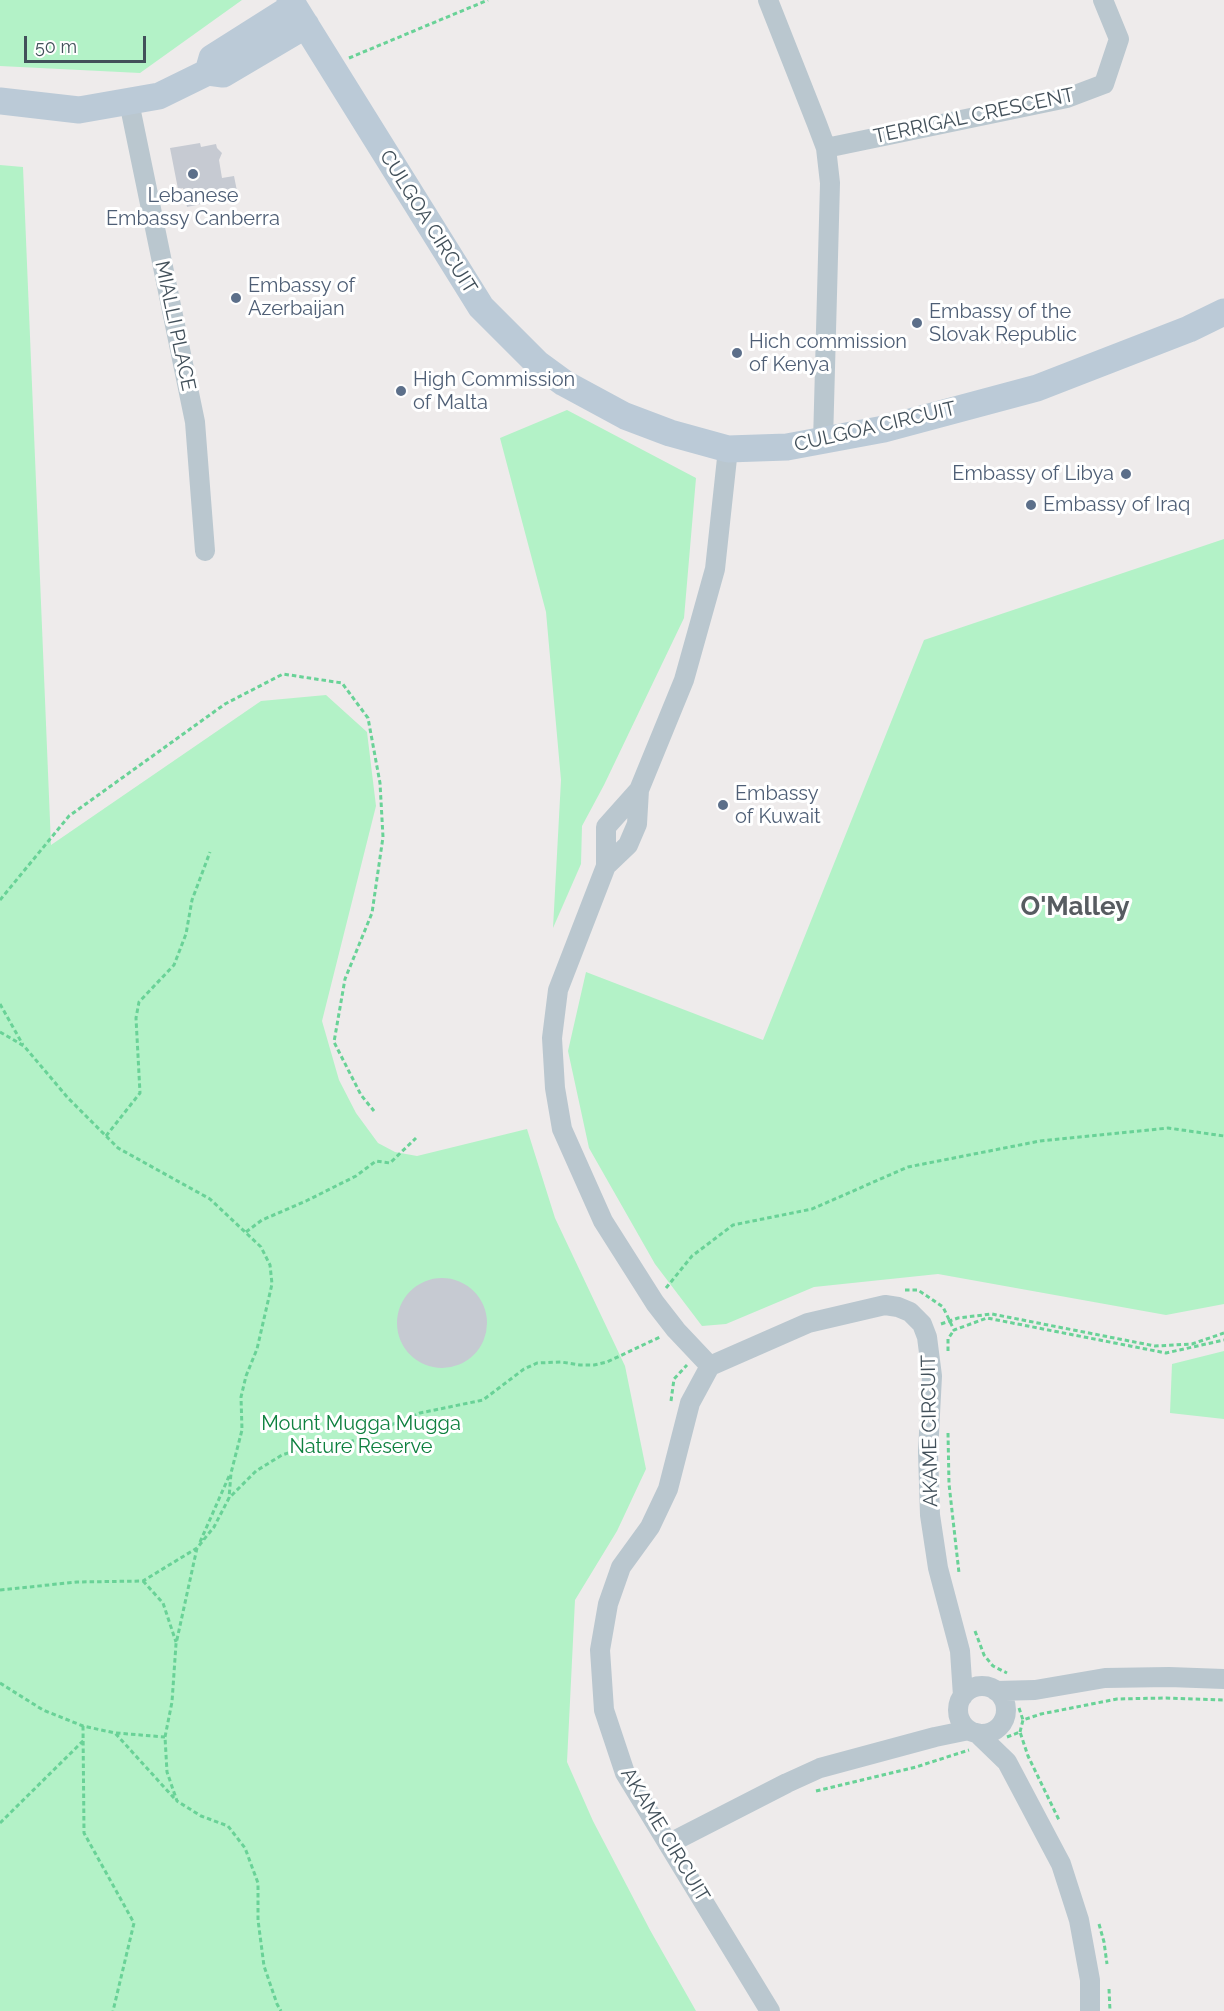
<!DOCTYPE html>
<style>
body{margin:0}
#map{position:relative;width:1224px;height:2011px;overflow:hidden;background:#eeebeb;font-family:Raleway,sans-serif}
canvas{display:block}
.scale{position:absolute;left:24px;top:36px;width:122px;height:27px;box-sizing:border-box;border:3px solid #42505a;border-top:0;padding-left:8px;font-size:18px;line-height:21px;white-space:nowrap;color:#42505a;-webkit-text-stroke:4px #fff;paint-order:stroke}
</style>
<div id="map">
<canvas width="1224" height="2011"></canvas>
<div class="scale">50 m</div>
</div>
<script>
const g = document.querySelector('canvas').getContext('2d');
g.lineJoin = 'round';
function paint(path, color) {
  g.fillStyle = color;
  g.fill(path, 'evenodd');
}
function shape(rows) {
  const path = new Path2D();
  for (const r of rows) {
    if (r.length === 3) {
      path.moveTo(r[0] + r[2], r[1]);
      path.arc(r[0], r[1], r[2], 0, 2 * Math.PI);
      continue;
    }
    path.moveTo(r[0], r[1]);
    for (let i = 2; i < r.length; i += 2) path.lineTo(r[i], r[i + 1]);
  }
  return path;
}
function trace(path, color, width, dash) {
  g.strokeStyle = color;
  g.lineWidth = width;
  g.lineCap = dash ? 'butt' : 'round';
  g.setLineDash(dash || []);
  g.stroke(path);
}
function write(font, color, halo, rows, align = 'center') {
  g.font = font + ' Raleway,sans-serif';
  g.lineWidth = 6;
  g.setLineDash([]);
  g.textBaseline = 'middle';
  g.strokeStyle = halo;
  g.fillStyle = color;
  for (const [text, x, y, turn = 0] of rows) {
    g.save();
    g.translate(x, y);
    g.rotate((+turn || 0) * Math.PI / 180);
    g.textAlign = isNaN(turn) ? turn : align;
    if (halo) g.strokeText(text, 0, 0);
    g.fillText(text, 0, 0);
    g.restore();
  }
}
paint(shape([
 [0,0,242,0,140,73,0,66],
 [0,165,23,167,51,845,261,701,326,695,367,732,376,806,322,1021,339,1080,356,1113,378,1143,395,1152,417,1156,527,1129,555,1218,625,1366,646,1469,617,1531,575,1600,567,1762,593,1821,650,1930,696,2011,0,2011],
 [567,410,696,478,684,618,604,785,582,826,581,864,553,928,561,780,546,612,500,438],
 [1224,539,1224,1304,1166,1315,938,1274,814,1287,726,1324,702,1326,655,1264,589,1148,568,1051,586,972,763,1040,924,640],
 [1224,1351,1224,1419,1170,1413,1172,1364]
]), '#b3f2c7');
paint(shape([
 [200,143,201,147,216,144,217,148,222,153,219,160,222,178,234,176,238,196,187,207,183,188,178,189,170,148],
 [442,1323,45]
]), '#c6cad2');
trace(shape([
 [349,58,488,0],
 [0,900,69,816,225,704,283,674,342,683,368,718,380,783,383,837,372,913,345,979,334,1042,361,1095,374,1111],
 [0,1004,23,1045],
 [0,1032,24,1046,68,1098,118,1148,210,1199,261,1247,270,1265,272,1284,257,1349,246,1376,241,1397,242,1430,231,1473,229,1498],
 [106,1136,140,1093,136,1018,139,1002,174,965,186,934,192,900,210,852],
 [246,1232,262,1220,306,1201,356,1176,376,1161,390,1163,416,1138],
 [666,1288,692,1256,733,1225,812,1209,908,1167,1040,1141,1168,1128,1224,1136],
 [905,1290,918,1290,943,1307,954,1330,987,1318,1166,1353,1224,1340],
 [941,1324,958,1318,992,1314,1155,1346,1192,1344,1224,1333],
 [948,1351,948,1339,954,1330],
 [671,1401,674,1379,687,1365],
 [948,1433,949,1484,959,1573],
 [200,1542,230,1474],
 [197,1548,176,1644,172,1702,165,1737,167,1772,177,1801,201,1816,228,1826,245,1848,258,1883,258,1920,264,1966,277,2004,281,2011],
 [143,1581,163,1603,176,1642],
 [0,1590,77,1582,143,1581,197,1548,214,1527,229,1498,256,1471,282,1455,309,1446,340,1446,420,1413,483,1400,524,1369,537,1363,561,1362,580,1365,594,1365,607,1362,660,1337],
 [975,1631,984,1655,993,1666,1007,1673],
 [0,1683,43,1710,83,1726,115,1733,174,1798],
 [1019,1708,1023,1720],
 [83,1726,84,1833,134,1923,113,2011],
 [1020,1732,1023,1720,1041,1714,1117,1699,1166,1698,1224,1700],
 [116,1733,165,1737],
 [1007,1737,1020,1732,1028,1756,1059,1820],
 [816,1791,916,1767,969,1750],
 [0,1823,84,1740],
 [1099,1924,1104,1942,1107,1964],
 [1109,1989,1110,2011]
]), '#69d297', 3, [4.5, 3]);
trace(shape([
 [768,0,817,124,826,148,830,183,823,442],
 [129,102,195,422,205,551],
 [826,148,1067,98,1104,84,1119,39,1103,0],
 [639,790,606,827,606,866,558,990,552,1038,555,1088,562,1129,603,1221,655,1303,676,1330,710,1366],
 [606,866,628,845,637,824,639,790,684,680,715,569,728,449],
 [982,1710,24],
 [996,1691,1035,1690,1105,1678,1169,1677,1224,1679],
 [977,1733,1007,1762,1061,1864,1079,1920,1090,1980,1090,2011],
 [668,1844,787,1783,820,1768,935,1737,969,1730],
 [770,2011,625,1773,604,1710,600,1650,608,1604,621,1567,650,1527,668,1489,690,1403,710,1366,808,1323,885,1305,898,1307,910,1312,922,1324,927,1337,932,1376,928,1452,930,1515,938,1568,960,1651,963,1696]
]), '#bac7cf', 20);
trace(shape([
 [290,0,481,307,538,364,564,383,625,416,670,433,728,449,787,447,884,429,1037,388,1189,329,1224,312],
 [208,72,212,58,294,6],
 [0,101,79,110,159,96,208,72,223,74,306,25]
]), '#bbcad7', 27);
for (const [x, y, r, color] of [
 [193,174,6,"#5c6f8a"],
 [236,298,6,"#5c6f8a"],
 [917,323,6,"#5c6f8a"],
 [737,353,6,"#5c6f8a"],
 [401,391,6,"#5c6f8a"],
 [1126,474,6,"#5c6f8a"],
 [1031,505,6,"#5c6f8a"],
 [723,805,6,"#5c6f8a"]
]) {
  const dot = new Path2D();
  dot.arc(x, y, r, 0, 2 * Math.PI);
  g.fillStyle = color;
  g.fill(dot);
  trace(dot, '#fff', 2);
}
write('20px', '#42505a', '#fff', [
 ["TERRIGAL CRESCENT",974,116,-12],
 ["CULGOA CIRCUIT",428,222,58],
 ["MIALLI PLACE",175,326,78],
 ["CULGOA CIRCUIT",875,427,-13],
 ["AKAME CIRCUIT",930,1431,-91],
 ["AKAME CIRCUIT",665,1835,59]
]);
write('20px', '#4e5e75', '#fff', [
 ["Lebanese",193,196,"center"],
 ["Embassy Canberra",193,219,"center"],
 ["Embassy of",248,286],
 ["Azerbaijan",248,309],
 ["Embassy of the",929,312],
 ["Slovak Republic",929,335],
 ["Hich commission",749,342],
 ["of Kenya",749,365],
 ["High Commission",413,380],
 ["of Malta",413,403],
 ["Embassy of Libya",1114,474,"right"],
 ["Embassy of Iraq",1043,505],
 ["Embassy",735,794],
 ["of Kuwait",735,817]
], 'left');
write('20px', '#0e803f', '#fff', [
 ["Mount Mugga Mugga",361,1424],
 ["Nature Reserve",361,1447]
]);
write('bold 26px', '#575c61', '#fff', [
 ["O'Malley",1075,907]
]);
</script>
